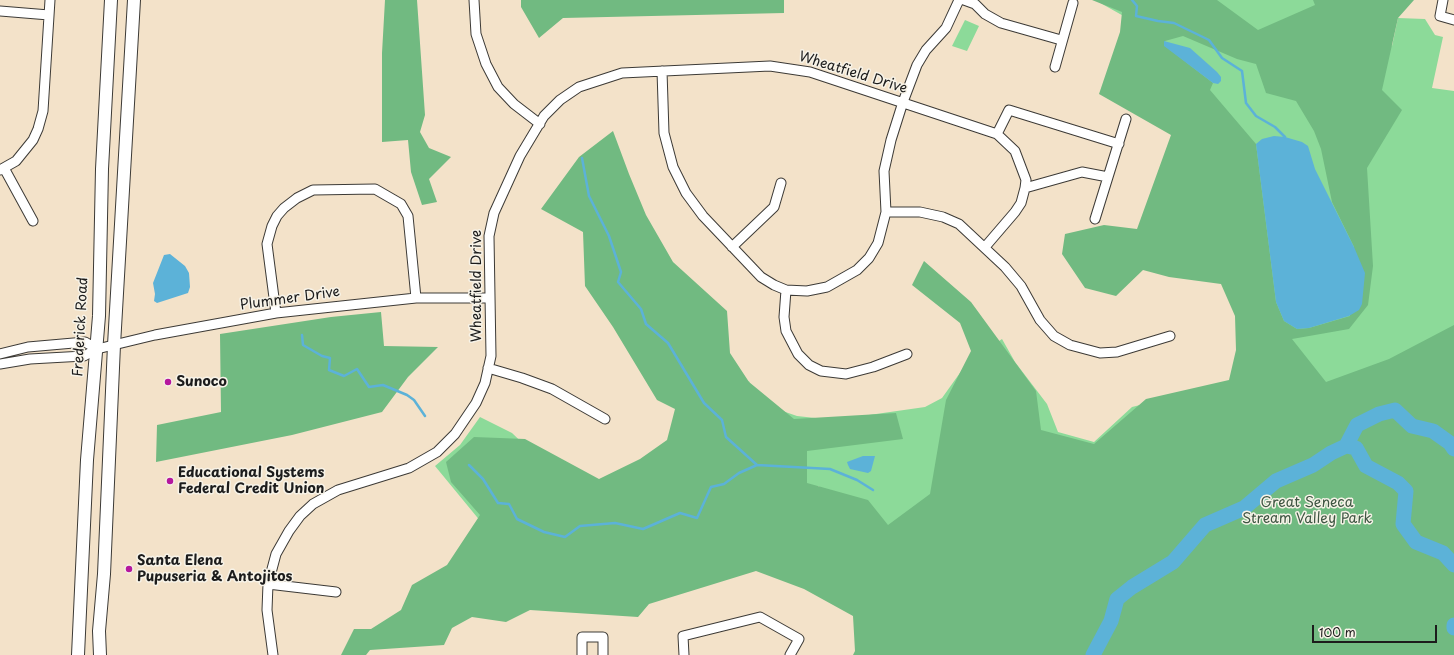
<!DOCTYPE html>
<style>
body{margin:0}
#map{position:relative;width:1454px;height:655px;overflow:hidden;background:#f3e2c9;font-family:"Playpen Sans",sans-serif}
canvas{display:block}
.scale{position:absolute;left:1312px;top:625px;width:125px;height:18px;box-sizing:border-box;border:2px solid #1c1c1c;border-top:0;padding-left:5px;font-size:12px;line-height:14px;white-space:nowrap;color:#1c1c1c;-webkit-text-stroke:3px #f7f3e8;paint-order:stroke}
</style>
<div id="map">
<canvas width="1454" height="655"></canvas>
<div class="scale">100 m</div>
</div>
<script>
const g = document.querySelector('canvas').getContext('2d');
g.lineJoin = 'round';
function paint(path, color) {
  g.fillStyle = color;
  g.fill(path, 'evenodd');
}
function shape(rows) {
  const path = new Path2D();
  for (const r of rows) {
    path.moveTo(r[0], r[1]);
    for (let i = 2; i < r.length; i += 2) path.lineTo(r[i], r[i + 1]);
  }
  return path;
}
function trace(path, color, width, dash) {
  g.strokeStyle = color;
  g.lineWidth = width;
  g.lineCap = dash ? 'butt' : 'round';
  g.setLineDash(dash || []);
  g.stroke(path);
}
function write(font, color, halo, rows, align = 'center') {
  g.font = font + ' "Playpen Sans",sans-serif';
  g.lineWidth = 3;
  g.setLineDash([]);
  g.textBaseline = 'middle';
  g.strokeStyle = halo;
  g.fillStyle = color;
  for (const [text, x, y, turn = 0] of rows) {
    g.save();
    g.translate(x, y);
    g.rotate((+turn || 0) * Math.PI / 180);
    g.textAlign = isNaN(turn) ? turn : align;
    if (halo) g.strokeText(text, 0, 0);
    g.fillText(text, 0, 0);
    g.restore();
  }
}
paint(shape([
 [1095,0,1351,0,1392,46,1398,18,1425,19,1435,35,1443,37,1432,88,1454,91,1454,655,873,655,819,486,486,528,435,466,460,445,480,417,512,433,533,453,590,488,650,468,675,430,749,381,752,389,768,406,797,416,834,420,925,407,942,398,967,363,1002,339,1015,362,1047,404,1058,432,1094,442,1132,407,1264,374,1136,23],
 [965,20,979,26,967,51,952,46]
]), '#8cda99');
paint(shape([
 [385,0,417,0,425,115,420,132,429,148,451,157,429,179,437,202,422,205,411,172,408,140,382,142,382,53],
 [521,0,784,0,784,13,563,18,539,38,521,7],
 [1092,0,1217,0,1258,30,1315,5,1313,0,1414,0,1398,18,1382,90,1402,110,1367,168,1373,266,1368,305,1349,329,1292,339,1326,382,1389,359,1454,325,1454,655,853,655,855,651,853,616,804,589,756,571,649,604,638,617,530,610,506,622,472,617,452,628,444,645,370,650,366,655,341,655,354,629,371,629,401,610,412,585,447,565,480,515,451,482,446,462,474,437,525,439,599,479,640,459,667,440,675,409,657,400,613,327,585,286,583,232,541,209,579,157,613,131,629,174,646,215,673,262,727,311,730,353,749,382,794,419,896,413,903,439,807,451,807,483,868,500,888,525,930,494,946,400,971,351,960,323,912,285,924,261,971,302,1036,391,1041,430,1094,444,1146,399,1229,380,1236,350,1235,316,1221,284,1169,277,1143,270,1116,296,1085,288,1062,254,1065,234,1104,225,1137,229,1171,135,1099,94,1120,32,1122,12],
 [1183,36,1237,59,1256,64,1266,93,1296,101,1314,131,1321,149,1332,202,1354,247,1350,316,1309,328,1297,329,1284,321,1276,302,1256,144,1210,90,1213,83,1165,46,1165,41],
 [381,312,384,346,438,347,408,377,382,412,292,435,156,462,157,425,221,412,220,334,331,317]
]), '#71ba81');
paint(shape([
 [1164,41,1190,48,1217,72,1221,77,1221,81,1218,84,1213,83,1164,46],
 [1274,136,1285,137,1302,142,1308,146,1315,169,1354,247,1365,273,1362,304,1359,310,1349,316,1309,328,1297,329,1284,321,1276,302,1256,144,1262,139],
 [170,254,185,266,189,273,190,287,188,293,157,303,154,301,155,294,153,283,164,255],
 [863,456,875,456,871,471,868,473,850,469,848,465,847,462]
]), '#5cb2d8');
trace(shape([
 [1132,0,1137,6,1136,16,1158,21,1174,23,1209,40,1222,58,1242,71,1246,103,1256,116,1275,127,1285,137],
 [582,158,589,196,609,236,621,272,618,282,641,309,646,324,668,343,704,403,722,420,726,437,757,465,830,469,857,480,873,490],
 [302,335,303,345,322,356,330,358,329,370,344,376,357,369,369,387,383,385,407,395,414,400,425,416],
 [469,465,483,479,498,503,509,504,517,519,544,532,565,537,580,526,615,523,643,529,680,513,697,518,711,487,724,484,739,473,757,465]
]), '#5cb2d8', 2.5);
trace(shape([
 [1346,446,1357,425,1379,414,1395,410,1412,426,1433,431,1450,443,1454,449],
 [1454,625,1454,628],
 [1093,655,1111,621,1117,599,1132,587,1173,562,1205,525,1244,508,1276,481,1313,465,1331,453,1346,446,1356,448,1366,466,1398,483,1406,491,1403,524,1416,542,1443,553,1454,565]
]), '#5cb2d8', 15);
const minor = shape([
 [474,0,476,34,486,64,498,87,514,104,540,124],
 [964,0,975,4,985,14,1001,23,1061,40],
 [1443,0,1440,16,1454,20],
 [0,11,49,15],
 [1055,67,1073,3],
 [662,71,664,133,673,167,686,193,703,216,761,277,774,285,786,290,807,291,827,287,857,270,869,258,878,243,886,212,884,171,891,140,903,102,917,65,926,50,946,28,959,0],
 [997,134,1009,110,1119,144],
 [4,168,33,221],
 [0,170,16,161,33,140,38,129,43,111,50,0],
 [1025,188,1082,172,1108,177],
 [886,212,920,212,943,217,959,224,1005,267,1021,286,1040,320,1054,336,1070,345,1100,353,1117,352,1170,336],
 [1095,219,1126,119],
 [732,247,774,207,781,183],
 [786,290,784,317,786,331,798,354,809,365,821,371,846,374,873,367,907,354],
 [276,313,267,244,272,226,277,216,284,208,297,198,313,190,375,189,401,204,408,216,416,298],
 [0,354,28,347,85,342,97,349],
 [0,364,30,359,84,356,97,349,155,335,276,313,416,298,490,298],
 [488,368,522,378,552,389,605,419],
 [268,584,336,592],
 [273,655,267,610,268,584,276,554,289,531,300,516,313,504,338,490,409,468,437,452,455,434,476,403,485,383,491,356,489,236,494,213,520,156,544,116,560,100,579,87,622,73,770,66,810,72,997,134,1015,151,1026,180,1025,188,1021,203,1015,212,985,247],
 [582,655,582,637,603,637,603,655],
 [684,655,683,636,760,617,799,639,790,655]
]);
const major = shape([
 [78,655,87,460,99,316,102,169,111,0],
 [100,655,99,631,104,574,114,345,134,0]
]);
trace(minor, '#3c3a36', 11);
trace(major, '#3c3a36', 14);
trace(minor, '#fff', 9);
trace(major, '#fff', 12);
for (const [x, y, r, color] of [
 [168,382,4,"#b5179e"],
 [170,481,4,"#b5179e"],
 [129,569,4,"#b5179e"]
]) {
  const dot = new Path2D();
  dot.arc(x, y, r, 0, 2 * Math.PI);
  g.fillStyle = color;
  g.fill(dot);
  trace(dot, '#f7f3e8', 1.5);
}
write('14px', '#1c1c1c', '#f7f3e8', [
 ["Wheatfield Drive",853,73,17],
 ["Wheatfield Drive",477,286,-90],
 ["Plummer Drive",290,299,-8],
 ["Frederick Road",81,327,-87]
]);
write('bold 14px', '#1c1c1c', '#f7f3e8', [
 ["Sunoco",176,382],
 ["Educational Systems",178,473],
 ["Federal Credit Union",178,489],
 ["Santa Elena",137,561],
 ["Pupuseria & Antojitos",137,577]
], 'left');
write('14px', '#3e5542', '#f7f3e8', [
 ["Great Seneca",1307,503],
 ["Stream Valley Park",1307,519]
]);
</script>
